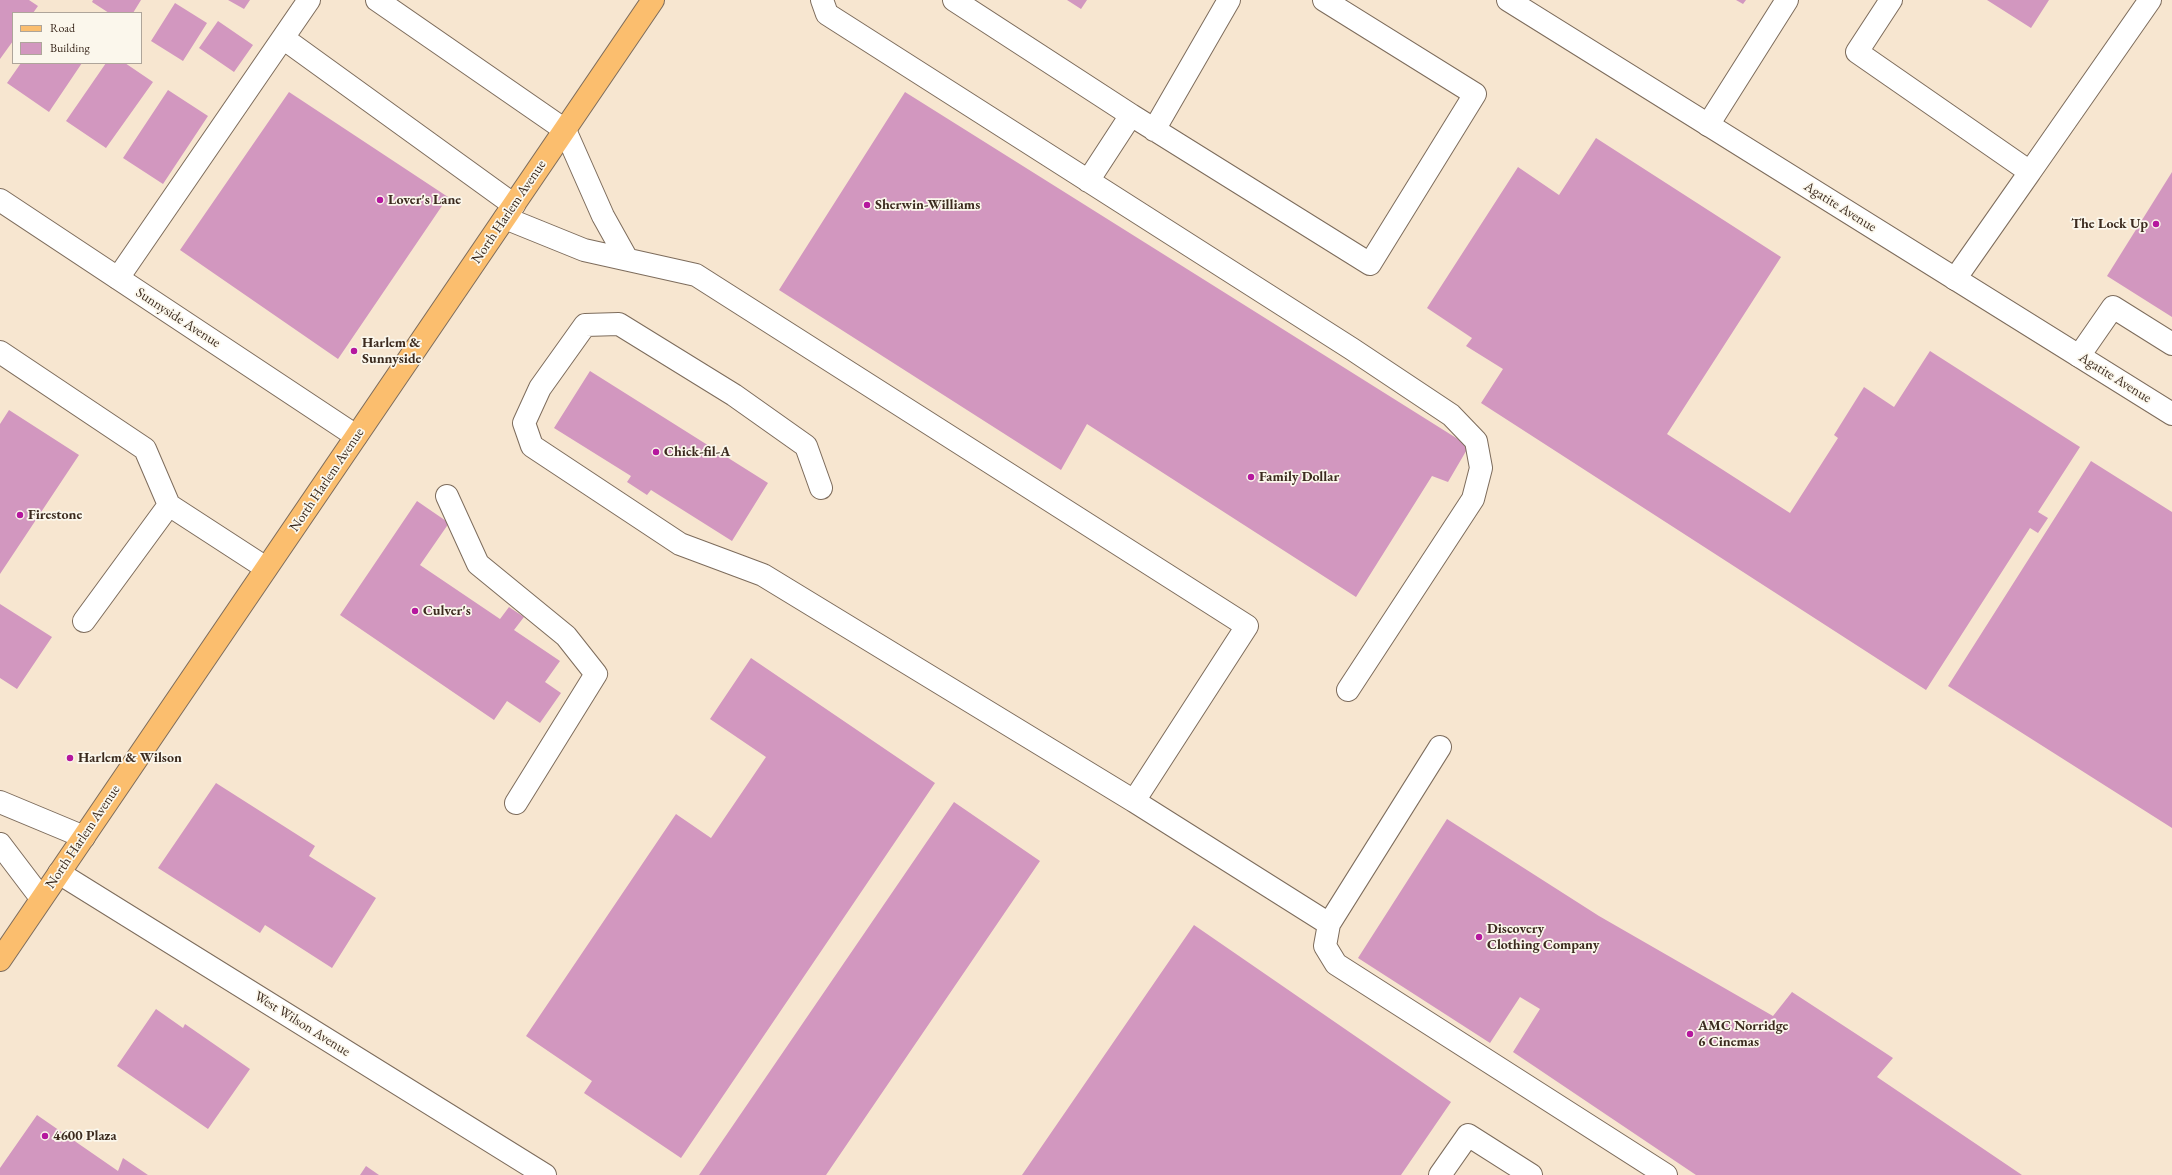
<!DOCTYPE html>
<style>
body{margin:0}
#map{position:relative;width:2172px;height:1175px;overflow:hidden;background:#f7e6d0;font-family:"EB Garamond",serif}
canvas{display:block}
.legend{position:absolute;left:12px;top:12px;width:130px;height:52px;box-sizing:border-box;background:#fbf7ec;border:1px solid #aea59a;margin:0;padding:5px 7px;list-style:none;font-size:12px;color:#3b2a1e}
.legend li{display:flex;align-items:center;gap:8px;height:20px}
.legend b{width:20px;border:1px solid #aea59a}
</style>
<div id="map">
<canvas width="2172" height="1175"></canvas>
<ul class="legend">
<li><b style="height:5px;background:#fbbe6e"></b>Road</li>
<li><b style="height:11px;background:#d297bf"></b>Building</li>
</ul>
</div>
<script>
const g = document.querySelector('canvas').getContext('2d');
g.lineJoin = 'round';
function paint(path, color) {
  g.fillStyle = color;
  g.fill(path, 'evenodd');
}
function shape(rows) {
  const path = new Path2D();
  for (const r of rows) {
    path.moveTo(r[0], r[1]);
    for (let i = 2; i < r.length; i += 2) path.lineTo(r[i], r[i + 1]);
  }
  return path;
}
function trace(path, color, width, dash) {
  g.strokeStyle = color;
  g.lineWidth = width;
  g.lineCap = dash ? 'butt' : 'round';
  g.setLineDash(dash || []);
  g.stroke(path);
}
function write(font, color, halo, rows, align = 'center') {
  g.font = font + ' "EB Garamond",serif';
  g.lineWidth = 3.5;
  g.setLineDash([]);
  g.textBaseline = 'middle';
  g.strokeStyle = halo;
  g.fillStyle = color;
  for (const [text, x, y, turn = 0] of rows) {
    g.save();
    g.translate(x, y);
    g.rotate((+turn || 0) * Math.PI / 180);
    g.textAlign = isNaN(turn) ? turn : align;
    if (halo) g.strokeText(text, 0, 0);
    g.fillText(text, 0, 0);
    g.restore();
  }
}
paint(shape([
 [0,0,29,0,38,6,33,13,13,13,13,41,0,59],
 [93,0,141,0,133,13,109,13,92,2],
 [228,0,250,0,244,9],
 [1067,0,1087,0,1081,9],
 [1736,0,1746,0,1743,4],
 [1987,0,2049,0,2031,28],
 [175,3,207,23,183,61,151,41],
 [218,21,253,45,234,72,199,48],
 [21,63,82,63,49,112,7,83],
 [106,63,125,63,153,82,106,148,66,121],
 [168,90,208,116,163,184,123,158],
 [289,92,448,197,338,359,180,250],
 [905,92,1469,446,1448,482,1432,476,1356,597,1087,424,1061,470,779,290],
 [1596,138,1781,257,1667,434,1790,513,1838,438,1834,435,1864,387,1894,407,1930,351,2080,447,2038,512,2048,518,2038,533,2030,528,1926,690,1481,403,1503,369,1466,346,1472,338,1427,308,1518,167,1559,195],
 [2172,172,2172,317,2107,276],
 [590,371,768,483,732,541,651,490,647,495,627,482,631,476,554,428],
 [9,410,79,455,0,574,0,424],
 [2091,461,2172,512,2172,828,1948,686],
 [417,501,449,523,420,565,500,619,509,607,524,617,514,630,560,661,545,682,561,693,540,723,507,701,494,720,340,615],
 [0,604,52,637,17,689,0,678],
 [751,658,935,783,681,1158,584,1093,592,1081,526,1036,676,814,711,838,766,757,710,719],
 [216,783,315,846,309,856,376,898,332,968,265,925,260,933,158,868],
 [954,802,1040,861,826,1175,699,1175],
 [1447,819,1599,916,1773,1016,1792,992,1893,1058,1877,1077,2022,1175,1696,1175,1513,1052,1540,1009,1520,997,1490,1043,1358,958],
 [1194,925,1451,1102,1401,1175,1022,1175],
 [156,1009,183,1028,185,1024,250,1069,208,1129,117,1066],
 [37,1115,118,1171,123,1158,148,1175,0,1175,0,1168],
 [366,1166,379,1175,360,1175]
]), '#d297bf');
const lane = shape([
 [377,0,565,130,603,216,627,259],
 [822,0,827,14,1352,349,1451,415,1476,441,1481,468,1473,499,1348,690],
 [954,0,1131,115,1088,181],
 [1891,0,1857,52,2030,172,1955,279],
 [283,38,514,205],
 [1131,115,1370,264,1475,94,1324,0],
 [1708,125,1787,0],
 [1154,130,1229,0],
 [2030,172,2150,0],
 [505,218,584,250,696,275,1247,626,1134,801,763,575,680,544,532,446,524,423,540,388,585,325,619,324,734,395,806,446,821,488],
 [118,278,309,0],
 [0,352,145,449,169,505],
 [2079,356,2113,307,2172,344],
 [447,496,478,564,566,636,596,674,516,803],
 [84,621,169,505,266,568],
 [1134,801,1329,924,1440,747],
 [0,802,84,837],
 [0,844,41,898],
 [1329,924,1325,946,1336,964,1666,1175],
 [1440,1175,1468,1135,1531,1175]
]);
const street = shape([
 [1508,0,2172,414],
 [0,200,356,436],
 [59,873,545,1175]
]);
const primary = shape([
 [0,960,653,0]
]);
trace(lane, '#7d6c5c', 24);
trace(street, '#7d6c5c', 24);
trace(primary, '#7d6c5c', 24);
trace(lane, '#fff', 22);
trace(street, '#fff', 22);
trace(primary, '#fbbe6e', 22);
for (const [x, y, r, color] of [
 [380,200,4,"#b5179e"],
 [867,205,4,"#b5179e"],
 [2156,224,4,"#b5179e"],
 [354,351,4,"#b5179e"],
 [656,452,4,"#b5179e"],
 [1251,477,4,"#b5179e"],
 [20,515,4,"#b5179e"],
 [415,611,4,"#b5179e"],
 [70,758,4,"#b5179e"],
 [1479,937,4,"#b5179e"],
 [1690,1034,4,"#b5179e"],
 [45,1136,4,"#b5179e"]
]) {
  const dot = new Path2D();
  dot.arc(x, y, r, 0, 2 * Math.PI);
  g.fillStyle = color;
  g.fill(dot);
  trace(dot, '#fbf7ec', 1.5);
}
write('bold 14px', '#3b2a1e', '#fbf7ec', [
 ["Lover's Lane",388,200],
 ["Sherwin-Williams",875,205],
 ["The Lock Up",2148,224,"right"],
 ["Harlem &",362,343],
 ["Sunnyside",362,359],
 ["Chick-fil-A",664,452],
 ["Family Dollar",1259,477],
 ["Firestone",28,515],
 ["Culver's",423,611],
 ["Harlem & Wilson",78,758],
 ["Discovery",1487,929],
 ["Clothing Company",1487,945],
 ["AMC Norridge",1698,1026],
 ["6 Cinemas",1698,1042],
 ["4600 Plaza",53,1136]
], 'left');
write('14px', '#3b2a1e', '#fbf7ec', [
 ["Agatite Avenue",1840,207,32],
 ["North Harlem Avenue",509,212,-56],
 ["Sunnyside Avenue",178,318,33],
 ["Agatite Avenue",2115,378,32],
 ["North Harlem Avenue",327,480,-56],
 ["North Harlem Avenue",83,837,-56],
 ["West Wilson Avenue",302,1024,32]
]);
</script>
